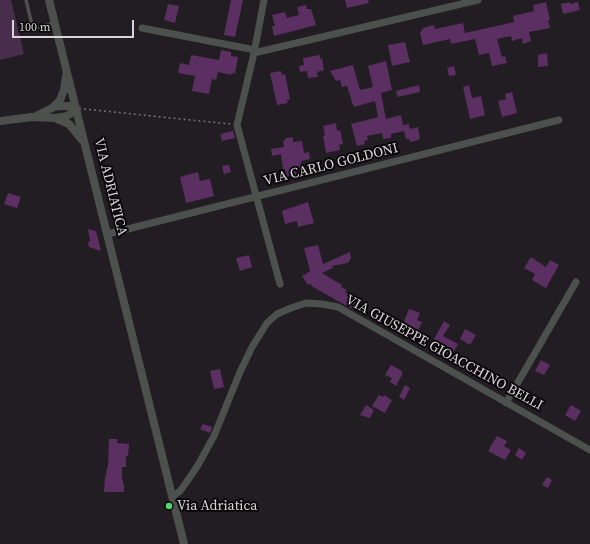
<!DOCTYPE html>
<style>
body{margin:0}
#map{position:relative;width:590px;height:544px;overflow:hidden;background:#221c23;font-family:"Source Serif 4",serif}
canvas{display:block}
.scale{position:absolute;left:12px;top:20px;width:122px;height:18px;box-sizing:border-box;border:2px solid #d8d4d8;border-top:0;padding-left:5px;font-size:12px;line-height:14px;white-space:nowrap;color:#d8d4d8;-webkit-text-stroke:3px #0a080a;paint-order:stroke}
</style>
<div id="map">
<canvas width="590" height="544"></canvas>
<div class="scale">100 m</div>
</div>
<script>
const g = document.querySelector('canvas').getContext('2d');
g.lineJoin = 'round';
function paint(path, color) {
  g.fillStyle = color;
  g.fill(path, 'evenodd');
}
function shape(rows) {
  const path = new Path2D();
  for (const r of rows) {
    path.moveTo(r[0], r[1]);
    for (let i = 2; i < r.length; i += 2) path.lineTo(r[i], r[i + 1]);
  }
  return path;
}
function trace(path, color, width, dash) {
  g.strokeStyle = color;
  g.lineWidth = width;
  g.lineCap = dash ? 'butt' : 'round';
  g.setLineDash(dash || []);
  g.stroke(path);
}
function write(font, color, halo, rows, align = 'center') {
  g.font = font + ' "Source Serif 4",serif';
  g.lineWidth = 4;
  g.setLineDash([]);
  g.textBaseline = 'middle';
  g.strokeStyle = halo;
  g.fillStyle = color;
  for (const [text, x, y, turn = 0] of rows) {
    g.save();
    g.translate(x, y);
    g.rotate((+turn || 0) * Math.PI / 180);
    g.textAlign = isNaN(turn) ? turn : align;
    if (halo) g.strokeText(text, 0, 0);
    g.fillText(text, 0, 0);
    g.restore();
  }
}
paint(shape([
 [0,0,11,0,24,54,0,60]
]), '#482e4c');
paint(shape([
 [231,0,243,0,235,37,224,35],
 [345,0,368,0,369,3,347,8],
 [546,2,550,20,548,20,550,28,529,32,531,41,523,44,522,38,512,41,511,36,497,39,502,57,505,56,507,63,492,66,489,53,479,55,475,39,451,44,450,39,423,45,420,33,423,28,434,25,435,29,463,23,465,33,514,22,513,16,534,11,533,5],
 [570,2,570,4,578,2,580,10,563,14,561,4],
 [168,4,179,6,175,23,164,20],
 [306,5,307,9,311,9,316,25,274,36,272,26,275,26,272,15,285,12,287,18,299,15,297,7],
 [405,42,410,62,392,66,388,45],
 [221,50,231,52,231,56,238,57,235,74,232,73,231,75,218,72,216,80,212,79,209,94,192,91,195,76,178,73,180,63,189,65,191,55,219,60],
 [547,53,548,66,538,67,538,55],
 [320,55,320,59,322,58,324,70,317,72,318,77,308,78,307,71,300,72,299,66,304,65,303,58],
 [386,61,392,90,381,93,386,119,401,115,403,125,409,124,410,129,418,127,420,138,419,138,419,140,410,142,409,139,406,139,404,131,391,134,391,138,383,139,382,133,367,136,368,140,364,141,365,144,357,146,351,124,378,117,375,101,354,107,354,105,353,105,347,86,342,87,340,80,336,81,330,71,353,65,360,90,373,87,368,66],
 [454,66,456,75,449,76,447,68],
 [281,71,282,75,285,74,290,99,287,100,288,103,277,105,270,73],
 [419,85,420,92,398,97,396,91],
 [469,85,472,98,481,96,485,115,470,119,463,87],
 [512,92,517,113,502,117,498,101,506,99,505,94],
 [336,123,337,131,340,130,343,144,339,145,340,150,326,153,323,136,325,135,323,126],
 [233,131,235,138,222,141,220,134],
 [293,137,293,142,302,141,304,153,309,152,310,159,301,161,302,169,299,170,300,176,294,177,293,175,287,176,285,169,283,169,281,154,272,156,271,149,284,147,283,141,285,140,286,138],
 [229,165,231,172,224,174,222,166],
 [198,172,200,181,210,179,214,196,186,203,180,177],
 [8,193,21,197,17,208,4,204],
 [308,202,314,223,298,227,297,221,285,224,282,211],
 [88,229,96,231,101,251,89,247,88,242,90,241],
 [318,245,323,264,350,252,351,258,348,263,332,266,333,268,322,273,342,285,341,287,347,290,345,292,352,296,350,299,358,304,354,310,313,287,310,284,308,285,302,276,310,271,304,248],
 [249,255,252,267,240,271,236,258],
 [531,257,546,267,550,260,559,265,546,288,532,280,535,274,524,268],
 [409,309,420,313,417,320,422,322,418,331,416,330,415,332,402,326],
 [444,321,450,325,443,336,458,344,451,356,437,347,440,343,434,339],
 [465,329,476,335,470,345,460,339],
 [541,360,550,365,544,375,535,371],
 [391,365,402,371,401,372,403,373,396,386,390,382,392,378,385,375],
 [220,369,224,387,214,389,210,371],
 [405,385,410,388,404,400,399,397],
 [379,395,383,397,384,395,392,400,385,413,372,406],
 [366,405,374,410,370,418,360,415],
 [571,405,581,411,575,421,565,415],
 [203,424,212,427,210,433,200,429],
 [497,436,507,441,504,446,511,450,505,460,488,451],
 [109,439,117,439,117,443,129,444,128,456,126,456,126,467,122,467,122,479,123,479,123,484,124,484,124,492,104,492,105,477,106,476,107,467,108,467],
 [519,448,526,453,522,460,515,455],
 [547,477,552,480,548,488,542,485]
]), '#5b2f62');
trace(shape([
 [84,109,230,124]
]), '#787379', 1.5, [2, 3]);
trace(shape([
 [26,0,33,29,54,23]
]), '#4d514e', 3.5);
trace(shape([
 [264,0,254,53,237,125,280,284],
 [142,28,255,50],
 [254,53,478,0],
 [108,234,559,120],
 [506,403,576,282],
 [172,497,180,491,186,483,198,465,214,436,240,372,252,347,267,323,277,314,291,308,306,303,322,304,338,307,590,450]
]), '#4d514e', 7);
trace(shape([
 [49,0,184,544],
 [53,107,61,106,70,106,77,109],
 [36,116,52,108,60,100,64,90,66,76],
 [57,119,69,124,82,140],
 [0,121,32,117,56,118,67,116,77,109]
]), '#4d514e', 8);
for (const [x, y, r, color] of [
 [169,506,4,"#54d672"]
]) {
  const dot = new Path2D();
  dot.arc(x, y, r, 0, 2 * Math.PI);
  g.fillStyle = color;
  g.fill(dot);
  trace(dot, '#0a080a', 1.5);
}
write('14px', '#d8d4d8', '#0a080a', [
 ["VIA CARLO GOLDONI",331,165,-14],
 ["VIA ADRIATICA",110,187,76],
 ["VIA GIUSEPPE GIOACCHINO BELLI",444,353,29]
]);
write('14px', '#d8d4d8', '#0a080a', [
 ["Via Adriatica",177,506]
], 'left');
</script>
